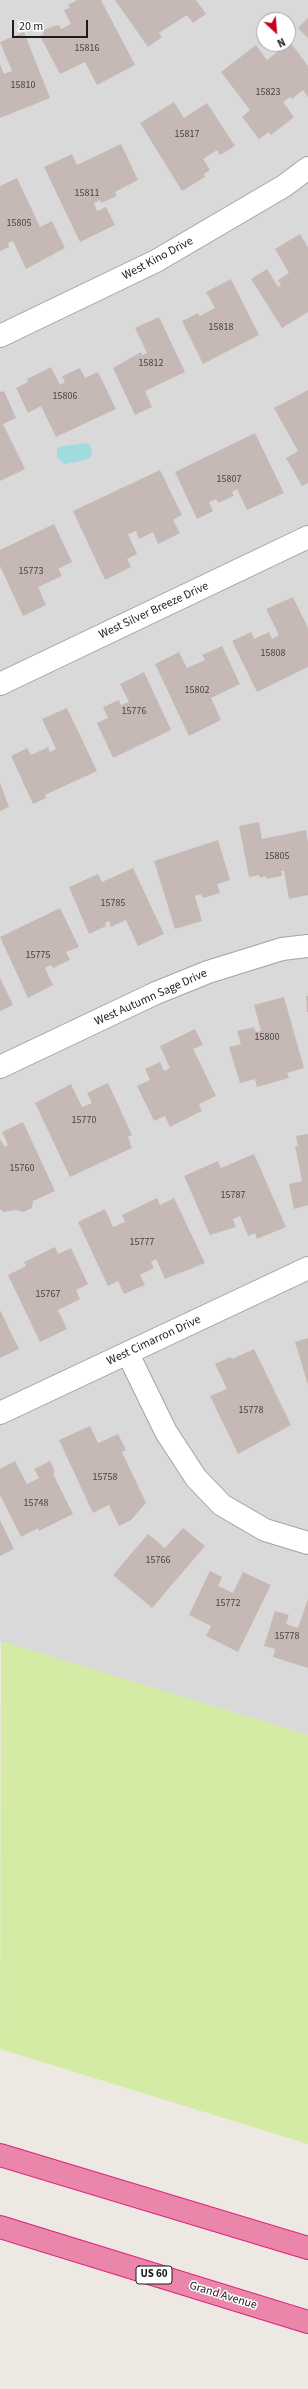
<!DOCTYPE html>
<style>
body{margin:0}
#map{position:relative;width:308px;height:2389px;overflow:hidden;background:#eee8e2;font-family:"Source Sans 3",sans-serif}
canvas{display:block}
.north{position:absolute;left:256px;top:12px;width:40px;height:40px;box-sizing:border-box;background:#fff;border:1px solid #a4a4a4;border-radius:50%;rotate:154deg;font-size:11px;font-weight:700;line-height:16px;text-align:center;color:#1c1c1c}
.north::after{content:'';display:block;margin:auto;width:14px;height:18px;background:#c90024;clip-path:polygon(50% 0,100% 100%,50% 72%,0 100%)}
.scale{position:absolute;left:12px;top:20px;width:76px;height:18px;box-sizing:border-box;border:2px solid #1c1c1c;border-top:0;padding-left:5px;font-size:12px;line-height:14px;white-space:nowrap;color:#1c1c1c;-webkit-text-stroke:3px #fff;paint-order:stroke}
</style>
<div id="map">
<canvas width="308" height="2389"></canvas>
<div class="north">N</div>
<div class="scale">20 m</div>
</div>
<script>
const g = document.querySelector('canvas').getContext('2d');
g.lineJoin = 'round';
function paint(path, color) {
  g.fillStyle = color;
  g.fill(path, 'evenodd');
}
function shape(rows) {
  const path = new Path2D();
  for (const r of rows) {
    path.moveTo(r[0], r[1]);
    for (let i = 2; i < r.length; i += 2) path.lineTo(r[i], r[i + 1]);
  }
  return path;
}
function trace(path, color, width, dash) {
  g.strokeStyle = color;
  g.lineWidth = width;
  g.lineCap = dash ? 'butt' : 'round';
  g.setLineDash(dash || []);
  g.stroke(path);
}
function write(font, color, halo, rows, align = 'center') {
  g.font = font + ' "Source Sans 3",sans-serif';
  g.lineWidth = 3;
  g.setLineDash([]);
  g.textBaseline = 'middle';
  g.strokeStyle = halo;
  g.fillStyle = color;
  for (const [text, x, y, turn = 0] of rows) {
    g.save();
    g.translate(x, y);
    g.rotate((+turn || 0) * Math.PI / 180);
    g.textAlign = isNaN(turn) ? turn : align;
    if (halo) g.strokeText(text, 0, 0);
    g.fillText(text, 0, 0);
    g.restore();
  }
}
paint(shape([
 [0,0,308,0,308,1735,0,1642],
 [264,20,288,20,288,44,264,44]
]), '#dad9d9');
paint(shape([
 [1,1641,308,1735,308,2144,0,2049]
]), '#d4eba5');
paint(shape([
 [85,443,90,445,92,452,91,457,85,460,65,464,57,458,57,450,59,447]
]), '#a0dbde');
paint(shape([
 [77,0,101,0,135,65,97,85,85,62,60,74,40,36,44,34,42,31,54,26,59,25,61,29,71,24,64,10,70,8,68,5],
 [115,0,196,0,206,14,193,23,187,15,159,33,162,37,148,47],
 [308,18,308,38,298,28],
 [24,32,50,98,0,118,0,64,4,74,12,71,0,42],
 [290,42,308,66,308,97,303,90,292,99,290,97,283,102,294,117,271,135,269,132,259,139,242,117,250,110,221,72,256,45,267,60],
 [174,102,184,118,207,103,235,146,220,155,217,150,203,159,210,170,204,174,205,177,182,191,140,123],
 [121,144,138,180,115,192,117,196,101,203,100,200,94,203,97,211,106,207,115,225,80,242,44,167,72,154,77,165],
 [17,178,40,227,52,221,65,248,26,269,13,241,8,243,9,247,0,251,0,186],
 [300,234,308,247,308,312,282,328,251,279,267,269,278,287,281,285,278,280,289,273,275,249],
 [231,279,259,335,203,364,182,321,198,313,200,316,215,308,206,292],
 [159,317,185,372,145,391,152,407,135,415,113,368,141,352,142,355,147,353,135,328],
 [51,367,60,385,65,382,62,376,80,368,85,378,98,372,116,409,56,437,41,406,28,413,16,388,28,382,27,379],
 [308,390,308,483,302,486,286,458,298,451,274,408],
 [4,391,16,418,3,424,25,469,0,481,0,392],
 [255,433,284,493,247,510,237,489,232,492,234,496,218,503,216,499,209,502,213,511,197,519,175,472],
 [160,470,182,515,173,520,180,533,158,544,153,532,139,539,136,531,128,534,137,554,127,559,131,567,105,580,73,511],
 [54,524,72,562,58,569,62,576,38,587,46,605,23,616,0,566,0,550],
 [293,597,308,628,308,667,257,692,232,641,251,632,254,639,269,632,272,639,279,635,266,609],
 [222,646,240,684,211,698,221,720,189,736,155,664,179,652,187,668,205,660,202,655],
 [144,672,171,730,113,758,97,723,108,718,103,707,119,700,121,705,129,702,120,684],
 [67,708,97,771,45,795,46,798,33,804,11,756,27,748,31,755,48,747,50,752,56,749,42,719],
 [0,783,9,807,0,811],
 [259,822,262,839,306,830,308,843,308,895,289,899,284,871,281,871,282,876,266,879,266,876,260,878,259,875,249,877,239,826],
 [218,840,230,880,217,884,220,893,203,898,201,894,195,896,202,921,175,929,154,861],
 [133,868,164,934,138,946,126,920,111,927,109,921,105,923,106,926,89,934,69,887,98,874,102,882],
 [60,908,79,947,66,952,70,960,53,968,51,965,45,968,53,985,28,998,0,937],
 [0,978,13,1005,0,1011],
 [306,996,308,996,308,1012,307,1012],
 [284,997,304,1068,287,1073,289,1078,257,1087,255,1079,240,1083,229,1047,241,1044,237,1031,254,1027,256,1032,261,1031,254,1005],
 [195,1029,203,1045,193,1049,216,1096,199,1104,202,1111,170,1127,165,1116,154,1121,137,1086,150,1080,145,1069,160,1062,164,1071,170,1068,160,1046],
 [108,1083,132,1135,128,1137,132,1148,70,1177,35,1103,71,1084,82,1107,92,1103,87,1093],
 [23,1122,55,1191,33,1201,32,1208,23,1212,17,1210,3,1212,0,1209,0,1139,5,1147,8,1145,2,1132],
 [308,1134,308,1205,294,1209,289,1184,302,1181,295,1146,298,1146,296,1136],
 [254,1154,286,1227,257,1239,255,1233,248,1236,240,1216,233,1219,236,1227,210,1235,184,1176,218,1161,221,1168],
 [157,1198,160,1205,174,1198,205,1263,165,1279,156,1259,151,1262,154,1268,140,1275,145,1285,124,1294,118,1281,108,1286,78,1222,105,1209,113,1227,125,1222,122,1215],
 [55,1247,58,1254,71,1248,88,1284,76,1290,80,1299,58,1310,67,1329,40,1342,8,1275,26,1266,24,1262],
 [0,1310,19,1349,0,1358],
 [308,1338,308,1385,295,1342],
 [254,1349,291,1425,238,1454,210,1396,227,1389,215,1364,230,1357,232,1359],
 [90,1426,98,1443,118,1434,126,1450,122,1452,146,1503,131,1520,119,1526,109,1505,93,1513,59,1440],
 [15,1461,27,1484,39,1478,34,1469,50,1461,55,1472,53,1474,73,1514,39,1531,38,1528,21,1537,0,1495,0,1469],
 [0,1520,14,1549,0,1556],
 [183,1528,205,1546,152,1608,113,1575,148,1534,165,1548],
 [210,1571,222,1577,218,1586,233,1593,243,1572,271,1585,238,1652,206,1636,211,1626,189,1615],
 [308,1599,308,1668,273,1657,275,1649,264,1646,275,1611,289,1615,286,1624,298,1628]
]), '#c6b9b5');
const street = shape([
 [0,336,156,261,284,186,308,168],
 [0,684,308,537],
 [0,1067,156,993,208,972,282,949,308,946],
 [128,1354,166,1432,196,1478,222,1505,265,1530,308,1543],
 [0,1413,308,1268]
]);
const highway = shape([
 [0,2155,308,2248],
 [0,2227,308,2322]
]);
trace(street, '#a3a3a3', 24);
trace(highway, '#dc1e81', 24);
trace(street, '#fff', 22);
trace(highway, '#e986aa', 22);
write('10px', '#464342', null, [
 ["15816",87,49],
 ["15810",23,86],
 ["15823",268,93],
 ["15817",187,135],
 ["15811",87,194],
 ["15805",19,224],
 ["15818",221,328],
 ["15812",151,364],
 ["15806",65,397],
 ["15807",229,480],
 ["15773",31,572],
 ["15808",273,654],
 ["15802",197,691],
 ["15776",134,712],
 ["15805",277,857],
 ["15785",113,904],
 ["15775",38,956],
 ["15800",267,1038],
 ["15770",84,1121],
 ["15760",22,1169],
 ["15787",233,1196],
 ["15777",142,1243],
 ["15767",48,1295],
 ["15778",251,1411],
 ["15758",105,1478],
 ["15748",36,1504],
 ["15766",158,1561],
 ["15772",228,1604],
 ["15778",287,1637]
]);
for (const [x, y, w] of [
 [154,2275,36]
]) {
  const box = new Path2D();
  box.roundRect(x - w / 2, y - 9, w, 18, 3);
  g.fillStyle = '#fff';
  g.fill(box);
  trace(box, '#1c1c1c', 1);
}
write('bold 11px', '#1c1c1c', null, [
 ["US 60",154,2275]
]);
write('12px', '#1c1c1c', '#fff', [
 ["West Kino Drive",158,259,-28],
 ["West Silver Breeze Drive",154,611,-25],
 ["West Autumn Sage Drive",151,998,-24],
 ["West Cimarron Drive",154,1341,-25],
 ["Grand Avenue",223,2296,17]
]);
</script>
